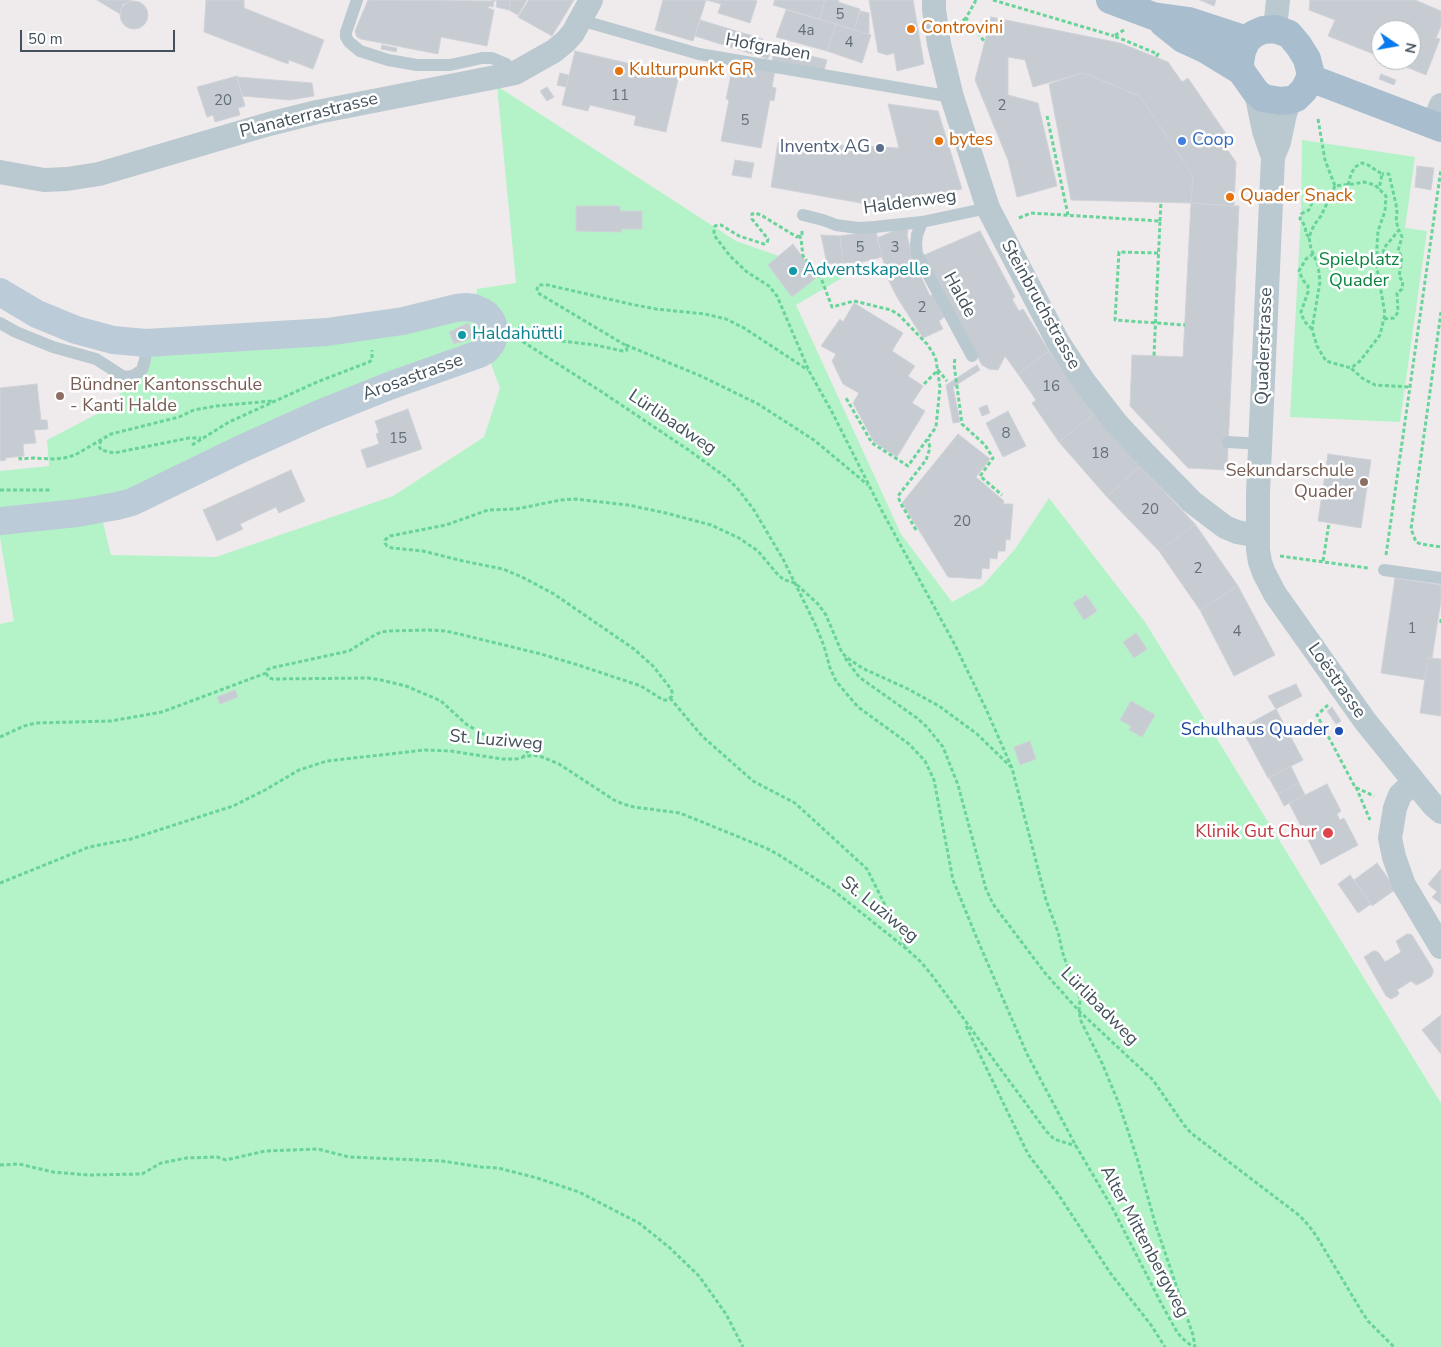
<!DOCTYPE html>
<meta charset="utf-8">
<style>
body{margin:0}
#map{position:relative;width:1441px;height:1347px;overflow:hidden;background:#efebec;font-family:"Nunito Sans",sans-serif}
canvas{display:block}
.north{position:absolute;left:1371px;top:20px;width:50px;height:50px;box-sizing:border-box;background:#fff;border:1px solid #b3b9bd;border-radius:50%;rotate:102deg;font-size:14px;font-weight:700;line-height:20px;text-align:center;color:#42515b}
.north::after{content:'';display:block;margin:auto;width:18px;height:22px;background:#067aee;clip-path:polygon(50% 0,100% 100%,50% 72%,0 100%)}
.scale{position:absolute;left:20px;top:30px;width:155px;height:22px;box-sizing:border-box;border:2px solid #42515b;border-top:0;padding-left:6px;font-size:15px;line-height:18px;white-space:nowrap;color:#42515b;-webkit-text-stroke:4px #fff;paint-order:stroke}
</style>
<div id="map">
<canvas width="1441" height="1347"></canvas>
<div class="north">N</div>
<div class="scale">50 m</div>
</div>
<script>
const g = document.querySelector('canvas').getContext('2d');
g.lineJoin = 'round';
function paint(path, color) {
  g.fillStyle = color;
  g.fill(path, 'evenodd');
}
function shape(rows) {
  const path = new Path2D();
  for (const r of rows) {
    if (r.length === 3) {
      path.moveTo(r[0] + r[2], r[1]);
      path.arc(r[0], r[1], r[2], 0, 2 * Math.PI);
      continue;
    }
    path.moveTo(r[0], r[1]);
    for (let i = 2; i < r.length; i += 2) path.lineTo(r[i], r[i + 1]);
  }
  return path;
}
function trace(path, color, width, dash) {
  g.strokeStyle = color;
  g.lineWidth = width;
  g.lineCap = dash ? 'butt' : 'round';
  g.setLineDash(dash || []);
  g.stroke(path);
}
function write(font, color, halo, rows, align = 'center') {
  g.font = font + ' "Nunito Sans",sans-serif';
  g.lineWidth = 5;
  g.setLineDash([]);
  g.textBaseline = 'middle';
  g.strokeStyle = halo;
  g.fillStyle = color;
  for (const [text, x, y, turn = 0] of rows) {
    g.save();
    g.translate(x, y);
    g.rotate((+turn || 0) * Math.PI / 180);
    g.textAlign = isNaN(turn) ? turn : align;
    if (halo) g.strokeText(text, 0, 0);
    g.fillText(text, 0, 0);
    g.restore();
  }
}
paint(shape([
 [497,86,736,241,842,278,796,305,901,534,952,602,983,585,1015,549,1049,498,1145,622,1441,1103,1441,1347,0,1347,0,624,14,621,0,538,0,471,49,466,47,440,120,402,119,381,133,376,146,343,474,308,477,289,516,283],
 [486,351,500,388,484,437,393,496,216,557,111,555,100,510],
 [1302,140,1415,157,1405,228,1427,231,1400,422,1290,417,1301,214]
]), '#b4f3c8');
const building = shape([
 [97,0,132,0,123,4,120,14,97,0],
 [206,0,244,0,244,8,324,40,313,69,289,60,288,64,204,32,206,0],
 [368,0,494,1,493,7,489,6,488,8,494,10,487,46,441,37,438,54,361,39,357,37,355,31,368,0],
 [491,0,511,0,509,10,496,7,497,1,491,0],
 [511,0,527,0,518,15,509,10,511,0],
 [529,0,574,0,552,36,518,17,529,0],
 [663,0,706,0,693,41,655,30,663,0],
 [707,0,753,0,757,1,750,23,718,13,721,4,707,0],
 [775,0,825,0,820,19,773,5,775,0],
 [825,0,839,0,838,2,860,9,854,30,820,19,825,0],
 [869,0,913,0,924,64,897,71,894,53,887,55,878,52,869,0],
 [1200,0,1216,0,1214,6,1200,0],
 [1310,0,1415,0,1441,11,1441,26,1436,38,1440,39,1426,75,1389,60,1411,60,1411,30,1381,30,1381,57,1328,36,1335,20,1309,10,1310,0],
 [134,15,14],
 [786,10,836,24,827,51,776,37,786,10],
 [860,11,869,13,869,34,854,30,860,11],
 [991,17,1120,43,1168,62,1182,82,1188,78,1231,141,1224,145,1236,162,1234,206,1191,203,1193,176,1140,96,1083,73,1033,87,1025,60,1008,57,1008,95,1038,103,1057,186,1017,197,1008,160,975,80,991,17],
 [700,20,763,39,762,41,768,43,768,46,772,47,768,59,695,36,700,20],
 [836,24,871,35,862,63,827,51,836,24],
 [382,45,397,48,396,52,381,49,382,45],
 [775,47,827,60,823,74,772,61,775,47],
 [575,51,679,75,666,132,634,125,636,116,590,105,588,111,562,105,575,51],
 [735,63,775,70,772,87,776,88,774,101,770,100,761,148,721,141,729,100,726,99,731,75,733,76,735,63],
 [560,73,569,75,566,87,557,85,560,73],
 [1083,73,1140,96,1193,176,1191,203,1071,200,1049,84,1083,73],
 [1381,74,1396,80,1394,85,1379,79,1381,74],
 [237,76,245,106,238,108,240,115,215,122,213,115,207,117,197,87,237,76],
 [237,77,312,83,314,96,290,100,242,96,237,77],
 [547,87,554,97,547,101,540,91,547,87],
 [888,104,938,111,962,189,883,207,771,187,778,142,899,148,888,104],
 [735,160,754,163,751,178,732,175,735,160],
 [1417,166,1434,168,1431,190,1415,187,1417,166],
 [1191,203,1239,206,1227,470,1188,468,1130,406,1132,355,1183,357,1191,203],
 [576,206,620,206,620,211,642,211,642,229,621,229,622,232,576,231,576,206],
 [908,229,907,235,913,261,904,265,907,270,888,279,886,274,884,275,881,266,884,264,877,238,896,230,908,229],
 [876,231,882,257,862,262,843,263,840,236,876,231],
 [980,231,1015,297,1012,299,1019,311,1023,309,1049,351,1018,374,1005,356,998,370,989,369,982,365,922,256,980,231],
 [821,235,840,236,843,263,827,264,821,235],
 [793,244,817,277,792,297,768,265,793,244],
 [916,266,930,296,933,294,944,317,939,321,943,329,923,338,898,299,888,279,916,266],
 [854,303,903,333,892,351,915,366,908,376,923,386,912,403,925,411,897,457,874,442,853,403,859,393,843,384,832,361,836,354,821,346,840,319,843,322,854,303],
 [468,323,474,337,459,343,459,342,454,344,449,332,468,323],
 [1049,351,1094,414,1059,442,1032,403,1036,400,1018,374,1049,351],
 [977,365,980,370,972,375,969,370,977,365],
 [969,370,972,375,953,387,960,422,953,423,946,385,969,370],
 [37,384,41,420,47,420,48,429,34,430,36,443,23,444,24,456,5,458,6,460,0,461,0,388,37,384],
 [987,405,990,413,982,416,979,408,987,405],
 [408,409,422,449,367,468,361,450,379,444,376,434,379,433,375,421,408,409],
 [1008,411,1026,446,1003,457,986,423,1008,411],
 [1094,414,1140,466,1107,497,1059,442,1094,414],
 [958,434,990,459,976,477,1004,501,1003,504,1013,504,1010,540,1006,539,1005,551,998,551,997,559,990,558,989,569,982,568,981,579,948,577,902,503,958,434],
 [1328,454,1371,460,1361,528,1318,521,1328,454],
 [1140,466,1195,524,1159,551,1107,497,1140,466],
 [291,470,305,501,279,513,276,507,240,524,243,529,217,541,203,510,291,470],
 [1195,524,1238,586,1200,610,1159,551,1195,524],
 [1395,578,1441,585,1441,600,1432,658,1428,658,1425,680,1381,673,1395,578],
 [1238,586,1275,655,1234,676,1200,610,1238,586],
 [1086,595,1097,611,1084,620,1073,603,1086,595],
 [1136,633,1147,649,1134,658,1123,642,1136,633],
 [1428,658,1441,659,1441,716,1420,713,1428,658],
 [1296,684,1302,696,1276,709,1268,696,1296,684],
 [235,690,238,697,220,704,217,697,235,690],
 [1131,701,1155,715,1142,737,1129,730,1131,726,1120,720,1131,701],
 [1332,707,1341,721,1336,724,1327,711,1332,707],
 [1276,709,1303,760,1268,778,1241,728,1276,709],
 [1030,741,1036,759,1020,765,1014,747,1030,741],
 [1291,766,1299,783,1278,794,1269,778,1291,766],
 [1299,783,1305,795,1284,806,1278,794,1299,783],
 [1327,784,1341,811,1337,814,1340,820,1344,818,1358,845,1321,865,1289,803,1327,784],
 [1377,863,1396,889,1372,906,1354,880,1377,863],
 [1441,869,1441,904,1432,897,1437,892,1428,884,1441,869],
 [1350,875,1371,904,1358,913,1338,884,1350,875],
 [1407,934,1409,934,1412,935,1433,969,1433,973,1431,977,1419,984,1416,985,1411,981,1397,990,1399,993,1397,996,1391,999,1386,996,1364,957,1373,951,1376,951,1379,953,1385,962,1401,952,1396,941,1407,934],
 [1441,1015,1441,1054,1422,1030,1441,1015]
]);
paint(building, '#c7ccd2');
trace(building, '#cfd2d9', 1);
trace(shape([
 [976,0,966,18,984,41],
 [993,0,1114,36],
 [958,25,966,18],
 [1124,30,1114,36,1158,54,1156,57],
 [1047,116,1068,215],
 [1318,119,1325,160,1335,186,1353,184,1364,182,1375,185,1386,196,1385,211,1378,231,1377,245,1377,268,1385,314,1380,335,1360,361,1351,368,1362,378,1375,385,1409,387],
 [1348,185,1351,174,1355,167,1362,163,1368,165,1382,174,1379,189],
 [1335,186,1321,216,1314,225,1309,237,1311,249,1318,265,1320,282,1312,329,1317,346,1326,361,1351,368],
 [1019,218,1031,213,1160,221,1154,356],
 [1160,221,1161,202],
 [802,231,802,234,799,235,797,237,761,215,755,213,752,214,752,219,768,239,767,243,764,244,739,236,721,225,718,225,715,226,714,231,714,235,730,256,747,272,769,286,777,296,809,371,832,412,882,511,955,645,986,709,1012,768,1046,900,1058,932,1063,954,1071,976,1078,988,1080,1000,1079,1011,1081,1021,1102,1063,1119,1104,1137,1158,1155,1223,1193,1335,1195,1347],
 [799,235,801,239,803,256,821,278,832,307,854,301,891,310,899,315,927,344,933,353,936,360,940,387,936,427,908,466,872,443,846,398],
 [1309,237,1306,234,1305,226,1300,219,1301,214,1309,210,1312,203,1316,199,1324,194,1332,192],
 [1158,253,1119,252,1115,320,1185,325],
 [1377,256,1383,253,1384,248,1399,230,1396,221,1397,213,1396,204,1389,174,1382,174],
 [1441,312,1411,529,1416,542,1421,544,1441,547],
 [1384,319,1394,318,1398,312,1397,293,1402,289,1403,281,1399,277,1402,257,1398,251,1402,237,1399,230],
 [518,328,562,341,595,345,623,351,627,350,625,345,538,293,537,289,539,285,548,285,630,304,656,309,705,314,726,319,744,328,808,370],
 [1312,329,1304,321,1301,312,1308,292,1308,286,1303,280,1299,271,1306,259,1313,254],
 [517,338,602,392,690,451,727,478,738,489,754,510,783,559,815,624,824,646,830,668,836,681,846,693,858,707,909,744,925,761,934,780,953,880,978,941,1027,1054,1076,1146,1113,1209,1161,1303,1177,1332,1182,1338,1193,1347],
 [626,345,703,377,758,404,814,440,868,485],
 [955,359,954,364,962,424,985,445,993,458,980,476,1002,495],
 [924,384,938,370,947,381],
 [101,440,99,446,101,450,114,453,189,438,201,438],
 [192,445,229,422,317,382,369,362,372,360,372,350],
 [20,457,20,459,33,458,53,459,64,458,75,455,111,434,179,417,194,410,216,406,272,401],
 [0,490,51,490],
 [916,530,900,502,898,496,926,460,930,448,928,439],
 [1386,555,1441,169],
 [1280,556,1368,568],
 [1323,561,1329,523],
 [1441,619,1441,625],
 [845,658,859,677,917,718,927,727,943,747,958,785,986,889,993,904,1045,973,1079,1011,1153,1080,1184,1125,1191,1133,1300,1216,1309,1226,1317,1237,1362,1312,1368,1321,1394,1347],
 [266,673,269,678,273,679,368,678,381,680,406,686,441,701,466,724,481,733,498,740,525,744,528,747,528,751,523,757],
 [670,698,702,736,753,781,795,803,867,869,907,949],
 [1328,705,1317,715,1355,787,1374,796],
 [0,737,24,726,36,723,111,721,162,712,266,673,267,670,271,668,349,651,373,636,381,632,388,631,428,630,446,631,463,635,541,654,578,665,641,686,663,700,668,700,672,696,672,692,671,689,653,666,644,658,634,649,554,594,522,577,503,569,463,561,423,551,392,548,387,546,385,543,385,540,390,536,446,525,488,510,516,509,561,500,576,499,628,505,666,513,711,525,739,538,758,551,779,576,785,580,795,583,818,604,826,615,842,653,849,659,862,668,908,689,939,706,977,734,1012,768],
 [1356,787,1370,820],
 [0,883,89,847,131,839,233,806,265,790,299,770,327,761,425,750,451,751,502,759,516,759,533,755,542,757,559,764,614,800,623,804,634,807,680,813,766,848,779,855,833,890,903,946,920,961,931,974,1046,1131,1054,1139,1076,1146],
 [966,1026,1028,1154,1058,1194,1111,1274,1151,1325,1165,1347],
 [0,1165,19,1164,53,1172,88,1175,142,1174,161,1163,186,1158,217,1157,226,1160,265,1151,318,1149,349,1157,442,1161,481,1167,498,1168,537,1178,579,1192,639,1223,670,1248,699,1276,726,1314,743,1347]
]), '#69d499', 3, [4, 2.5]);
trace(shape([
 [357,0,346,32,346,37,349,42,360,51,388,60,417,65,450,65,482,58,492,58,506,64,515,73],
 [580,20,699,54,952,97],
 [803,215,823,220,836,225,858,228,874,227,922,222,988,208],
 [922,222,917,235,916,245,917,254,972,356],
 [0,323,16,332,53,347,96,359,124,377,133,376,142,370,145,360,146,343],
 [1228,442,1261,444],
 [1384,570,1441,578]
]), '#bac8d0', 12);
trace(shape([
 [934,0,934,10,939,44,952,97,988,208,1058,342,1085,383,1117,424,1146,455,1192,502,1225,527,1237,532,1258,536],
 [1275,29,1278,0],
 [1256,92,1264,131,1273,157],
 [1290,100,1285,114,1279,142,1273,157,1258,493,1258,550,1260,562,1264,573,1275,594,1365,721,1433,805,1441,812],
 [1433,125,1441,105],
 [0,172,44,180,67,179,99,174,269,124,317,112,496,77,515,73,554,51,565,42,573,33,591,0],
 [1414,782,1400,795,1395,808,1390,838,1394,857,1404,885,1441,947]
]), '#bac8d0', 24);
trace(shape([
 [0,292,37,314,76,330,113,340,146,343,327,332,403,321,456,308,466,307,474,308,481,311,487,315,491,320,494,328,494,336,491,344,486,350,479,354,389,386,319,414,241,449,132,502,117,506,77,513,0,521]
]), '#bccbd8', 28);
trace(shape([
 [1110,0,1153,16,1189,21,1247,40],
 [1163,23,1183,39,1205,49,1241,71],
 [1275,29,1289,34,1299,46,1307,59,1310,71,1310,78,1304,90,1296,98,1290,100,1281,101,1263,98,1256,92,1241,71,1240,63,1242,51,1247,40,1254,34,1263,30,1275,29],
 [1310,78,1441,128]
]), '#a8becf', 28);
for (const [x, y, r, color] of [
 [911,29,5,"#e8710a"],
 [619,71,5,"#e8710a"],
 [939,141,5,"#e8710a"],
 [1182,141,5,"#3f7fe0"],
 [880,148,5,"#5c6f8a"],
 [1230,197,5,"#e8710a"],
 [793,271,5,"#0f9aa8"],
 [462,335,5,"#0f9aa8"],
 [60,396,5,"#8d6e63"],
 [1364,482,5,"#8d6e63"],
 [1339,731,5,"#1a4fb4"],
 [1328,833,6,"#e0444e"]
]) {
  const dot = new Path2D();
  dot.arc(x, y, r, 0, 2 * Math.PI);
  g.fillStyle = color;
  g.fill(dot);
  trace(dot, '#fff', 2);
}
write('15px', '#637079', null, [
 ["5",840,15],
 ["4a",806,31],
 ["4",849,43],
 ["11",620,96],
 ["20",223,101],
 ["2",1002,106],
 ["5",745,121],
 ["5",860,248],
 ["3",895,248],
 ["2",922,308],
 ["16",1051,387],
 ["8",1006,434],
 ["15",398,439],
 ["18",1100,454],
 ["20",1150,510],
 ["20",962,522],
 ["2",1198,569],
 ["1",1412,629],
 ["4",1237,632]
]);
write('18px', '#c56008', '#fff', [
 ["Controvini",921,29],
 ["Kulturpunkt GR",629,71],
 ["bytes",949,141],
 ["Quader Snack",1240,197]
], 'left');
write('18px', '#42515b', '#fff', [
 ["Hofgraben",768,48,10],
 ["Planaterrastrasse",309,116,-14],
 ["Haldenweg",910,203,-8],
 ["Halde",959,295,61],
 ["Steinbruchstrasse",1040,305,61],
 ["Quaderstrasse",1265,346,-88],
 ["Arosastrasse",413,378,-20],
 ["Lürlibadweg",672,423,34],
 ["Loëstrasse",1336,681,55],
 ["St. Luziweg",496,741,5],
 ["St. Luziweg",879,910,39],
 ["Lürlibadweg",1099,1007,45],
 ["Alter Mittenbergweg",1144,1242,62]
]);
write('18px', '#366cbe', '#fff', [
 ["Coop",1192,141]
], 'left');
write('18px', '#4e5e75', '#fff', [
 ["Inventx AG",870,148]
], 'right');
write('18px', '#0d8341', '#fff', [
 ["Spielplatz",1359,261],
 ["Quader",1359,282]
]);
write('18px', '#0d838f', '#fff', [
 ["Adventskapelle",803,271],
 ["Haldahüttli",472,335]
], 'left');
write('18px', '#785e54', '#fff', [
 ["Bündner Kantonsschule",70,386],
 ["- Kanti Halde",70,407],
 ["Sekundarschule",1354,472,"right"],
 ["Quader",1354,493,"right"]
], 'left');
write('18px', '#164399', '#fff', [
 ["Schulhaus Quader",1329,731]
], 'right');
write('18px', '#be3a42', '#fff', [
 ["Klinik Gut Chur",1317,833]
], 'right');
</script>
